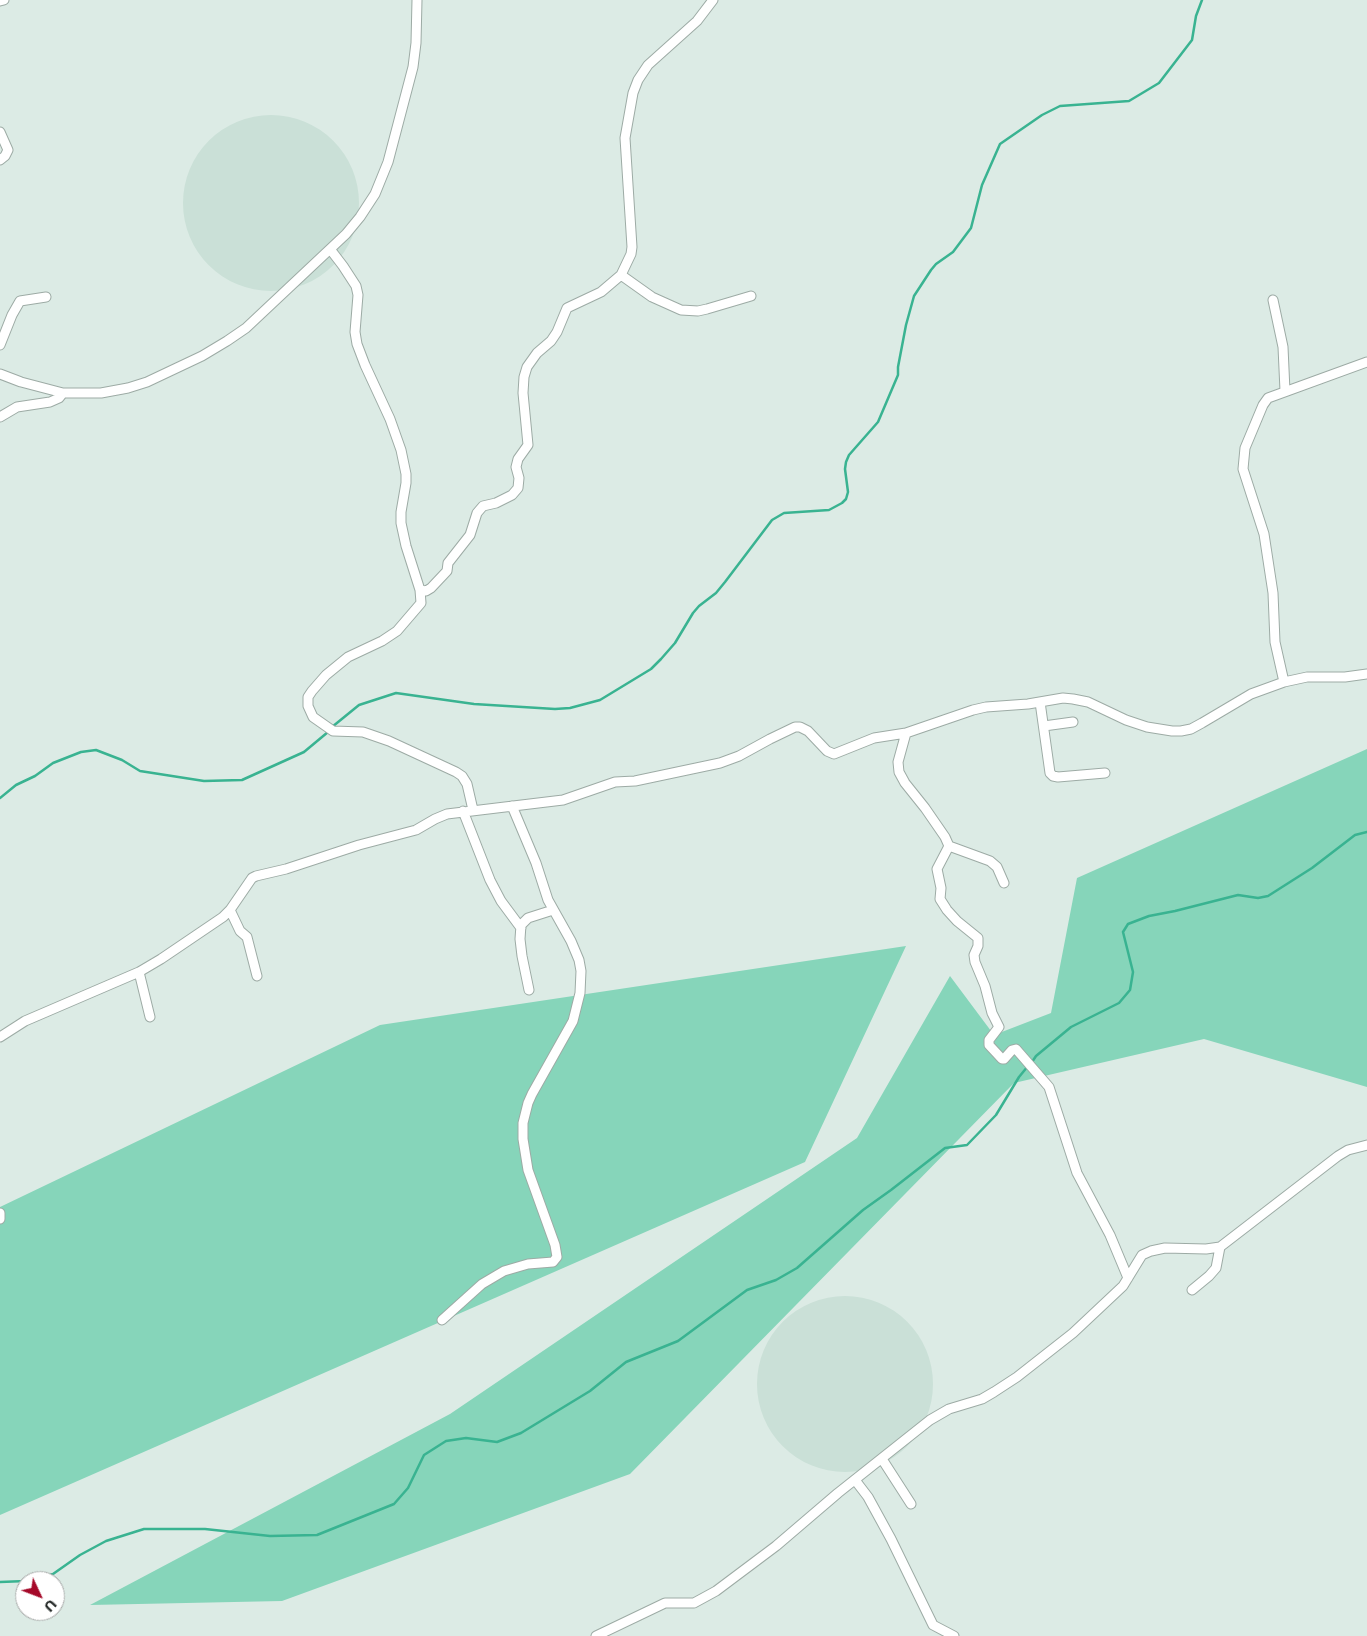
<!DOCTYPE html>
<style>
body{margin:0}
#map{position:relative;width:1367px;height:1636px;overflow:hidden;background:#dcebe5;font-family:Montserrat,sans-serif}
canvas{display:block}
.north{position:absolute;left:15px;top:1571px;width:50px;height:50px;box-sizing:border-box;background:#fff;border:1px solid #a6a8a7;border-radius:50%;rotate:133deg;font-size:14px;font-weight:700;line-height:20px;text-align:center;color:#202523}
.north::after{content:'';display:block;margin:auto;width:18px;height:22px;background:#a50929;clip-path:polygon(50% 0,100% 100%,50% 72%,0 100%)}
</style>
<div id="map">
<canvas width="1367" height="1636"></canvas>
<div class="north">U</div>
</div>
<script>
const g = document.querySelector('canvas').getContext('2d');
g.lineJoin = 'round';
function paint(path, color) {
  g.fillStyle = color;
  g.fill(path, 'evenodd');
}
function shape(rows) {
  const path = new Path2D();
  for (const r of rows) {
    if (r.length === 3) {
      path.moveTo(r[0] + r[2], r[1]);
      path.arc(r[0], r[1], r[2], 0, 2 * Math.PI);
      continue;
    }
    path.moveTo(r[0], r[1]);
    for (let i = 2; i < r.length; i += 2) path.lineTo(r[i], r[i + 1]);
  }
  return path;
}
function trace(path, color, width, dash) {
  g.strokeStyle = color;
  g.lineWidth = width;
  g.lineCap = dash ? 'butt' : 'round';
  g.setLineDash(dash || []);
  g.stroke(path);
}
paint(shape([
 [271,203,88],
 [845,1384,88]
]), '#cae0d7');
paint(shape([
 [1367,749,1367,1087,1204,1039,1014,1083,630,1474,282,1601,90,1605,450,1414,857,1138,950,976,994,1035,1051,1013,1077,878],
 [906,946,805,1162,0,1515,0,1207,380,1025]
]), '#86d5ba');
trace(shape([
 [332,727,359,705,396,693,474,704,555,709,570,708,600,700,651,669,661,659,675,643,693,613,699,606,716,593,725,582,772,520,784,513,829,510,842,503,846,499,848,492,845,469,846,462,849,455,878,422,898,375,898,367,906,325,914,296,931,270,936,264,953,252,971,228,982,185,1000,144,1042,115,1060,106,1129,101,1159,83,1192,40,1196,16,1202,0],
 [0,798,16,785,35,776,53,763,81,752,96,750,122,760,140,771,204,781,242,780,304,752,328,732],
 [1032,1062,1036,1056,1071,1027,1119,1003,1130,990,1133,972,1123,932,1128,924,1149,916,1175,911,1238,895,1258,898,1268,896,1312,868,1355,835,1367,832],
 [0,1582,26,1581,53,1574,80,1555,106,1541,144,1529,205,1529,270,1536,317,1535,394,1504,408,1488,424,1455,446,1441,466,1438,497,1442,521,1433,590,1391,626,1362,678,1341,747,1290,776,1280,797,1268,863,1210,891,1190,945,1148,967,1145,996,1115,1019,1077,1028,1066]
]), '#39b391', 2.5);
const street = shape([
 [0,1,4,0],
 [0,132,8,150,5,156,0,160],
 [330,249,343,266,356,286,358,295,355,332,357,344,365,365,390,419,401,450,406,474,406,483,401,512,401,523,406,546,420,590,421,603,397,631,382,641,348,657,326,675,312,691,308,697,308,706,313,717,333,731,363,732,389,741,456,772,462,776,467,784,473,810],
 [621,275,652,297,681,310,698,311,707,309,751,296],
 [1273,300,1283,347,1285,391],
 [0,345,12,315,20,301,46,297],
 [0,374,21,382,63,393,101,393,128,388,147,382,202,356,227,341,246,328,346,234,360,217,375,194,388,162,413,67,416,43,417,0],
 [0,417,17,407,50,402,59,398,63,393],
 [420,590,426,591,431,588,447,571,448,563,470,535,477,513,483,506,496,503,512,495,518,488,519,478,516,467,518,459,528,445,523,393,524,377,527,367,537,353,551,341,557,332,567,308,601,292,621,275,631,254,632,247,625,138,633,93,638,80,648,65,697,21,713,0],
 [1284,682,1275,642,1273,593,1264,534,1243,469,1245,448,1263,405,1268,398,1367,362],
 [1040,702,1050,773,1053,776,1058,777,1105,773],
 [1044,726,1073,722],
 [906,733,898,762,899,772,905,783,925,808,945,837,949,846,937,869,941,888,940,899,947,910,957,921,978,938,978,946,974,955,975,962,985,986,992,1013,999,1027,989,1040,989,1045,1002,1059,1004,1059,1012,1050,1016,1049,1049,1087,1077,1173,1110,1235,1128,1278],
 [463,811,490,880,501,901,521,928],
 [949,846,990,861,997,867,1004,883],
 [230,910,240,931,247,937,257,976],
 [139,972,150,1017],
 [529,990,522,956,520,939,521,925,528,918,553,910],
 [0,1037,25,1021,139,972,161,959,223,917,230,910,252,878,256,876,286,869,359,845,416,830,435,819,447,814,563,800,615,782,635,781,720,763,739,756,770,739,795,727,800,727,808,731,827,751,834,754,874,738,906,733,973,710,986,707,1028,704,1063,698,1073,699,1088,702,1126,720,1147,727,1172,731,1181,731,1191,729,1202,723,1251,694,1284,682,1307,677,1345,677,1367,674],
 [0,1213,0,1219],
 [1192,1290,1209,1276,1216,1268,1220,1247],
 [442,1320,482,1284,504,1271,528,1264,553,1262,557,1257,555,1245,528,1170,523,1139,523,1123,528,1103,532,1094,573,1021,580,993,581,971,579,960,571,941,548,900,536,863,512,806],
 [882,1459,911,1504],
 [855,1480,868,1497,891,1539,933,1625,954,1636],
 [596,1636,665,1603,694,1603,716,1591,776,1546,838,1493,930,1420,949,1409,982,1399,994,1392,1017,1377,1073,1333,1123,1286,1142,1255,1151,1251,1165,1248,1206,1249,1220,1247,1338,1156,1348,1150,1367,1145]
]);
trace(street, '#9daba5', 11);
trace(street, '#fff', 9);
</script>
